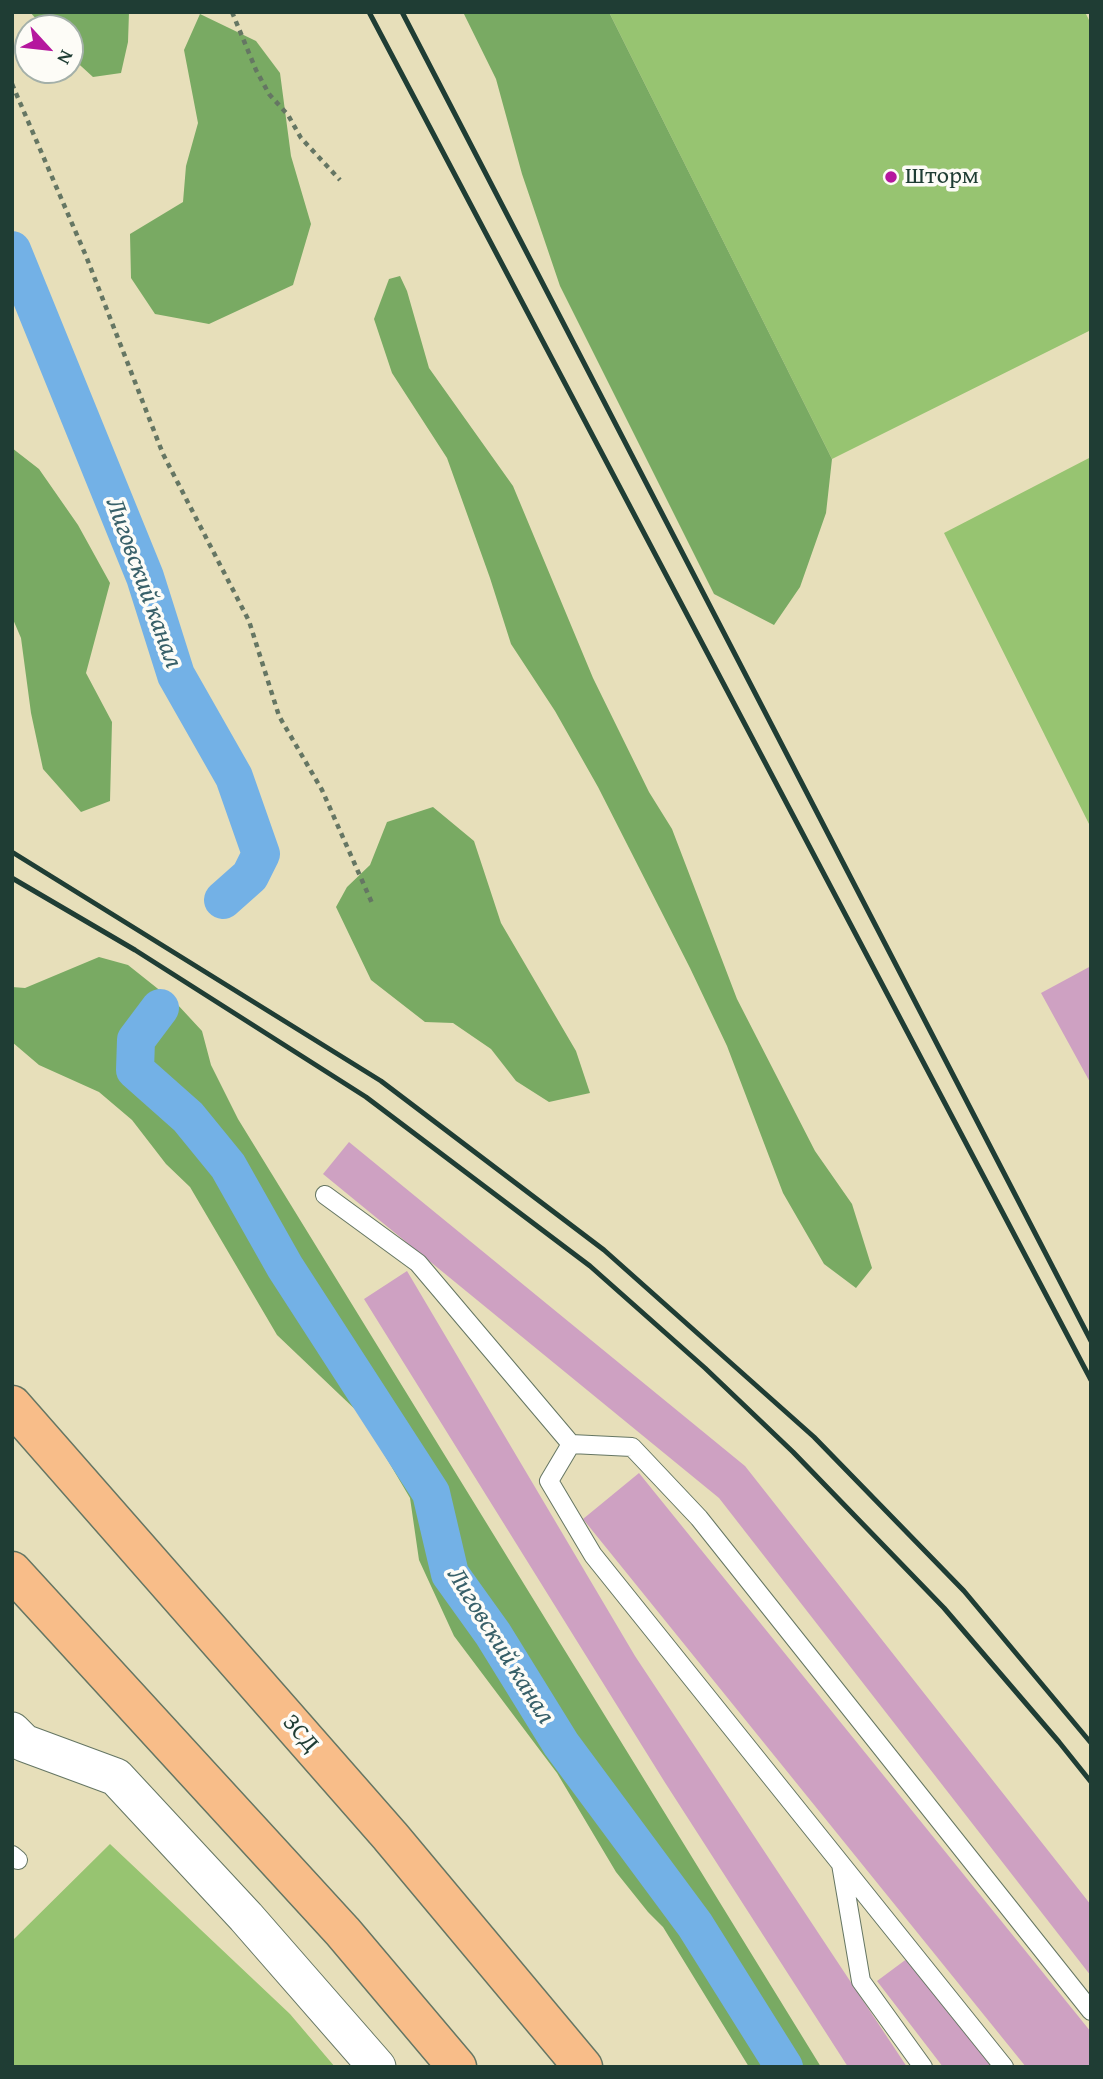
<!DOCTYPE html>
<meta charset="utf-8">
<style>
body{margin:0}
#map{position:relative;width:1103px;height:2079px;overflow:hidden;background:#e7dfba;font-family:"Gentium Book Plus",serif}
canvas{display:block}
.frame{position:absolute;inset:0;border:14px solid #1f3d34;pointer-events:none}
.north{position:absolute;left:14px;top:14px;width:70px;height:70px;box-sizing:border-box;background:#fdfcf7;border:2px solid #a4b0a9;border-radius:50%;rotate:117deg;font-size:19px;font-weight:700;line-height:28px;text-align:center;color:#1f3d34}
.north::after{content:'';display:block;margin:auto;width:24px;height:32px;background:#b5179e;clip-path:polygon(50% 0,100% 100%,50% 72%,0 100%)}
</style>
<div id="map">
<canvas width="1103" height="2079"></canvas>
<div class="frame"></div>
<div class="north">N</div>
</div>
<script>
const g = document.querySelector('canvas').getContext('2d');
g.lineJoin = 'round';
function paint(path, color) {
  g.fillStyle = color;
  g.fill(path, 'evenodd');
}
function shape(rows) {
  const path = new Path2D();
  for (const r of rows) {
    path.moveTo(r[0], r[1]);
    for (let i = 2; i < r.length; i += 2) path.lineTo(r[i], r[i + 1]);
  }
  return path;
}
function trace(path, color, width, dash) {
  g.strokeStyle = color;
  g.lineWidth = width;
  g.lineCap = dash ? 'butt' : 'round';
  g.setLineDash(dash || []);
  g.stroke(path);
}
function write(font, color, halo, rows, align = 'center') {
  g.font = font + ' "Gentium Book Plus",serif';
  g.lineWidth = 7;
  g.setLineDash([]);
  g.textBaseline = 'middle';
  g.strokeStyle = halo;
  g.fillStyle = color;
  for (const [text, x, y, turn = 0] of rows) {
    g.save();
    g.translate(x, y);
    g.rotate((+turn || 0) * Math.PI / 180);
    g.textAlign = isNaN(turn) ? turn : align;
    if (halo) g.strokeText(text, 0, 0);
    g.fillText(text, 0, 0);
    g.restore();
  }
}
paint(shape([
 [609,12,1085,12,1091,24,1091,330,832,459],
 [1091,457,1091,828,944,533],
 [110,1844,290,2014,335,2067,17,2067,12,2064,12,1941]
]), '#97c471');
paint(shape([
 [30,12,129,12,128,42,121,73,93,77,70,56,70,28,44,28],
 [463,12,609,12,832,459,826,513,800,587,774,625,714,594,560,286,522,174,496,79],
 [200,14,256,41,280,73,291,156,311,224,293,285,209,324,155,314,131,278,130,234,183,202,186,166,198,123,184,50],
 [400,276,407,291,429,368,513,486,593,678,649,792,672,829,737,999,815,1151,852,1204,872,1268,856,1288,824,1264,783,1193,727,1046,690,968,598,787,555,711,511,644,490,578,447,458,392,373,374,319,389,279],
 [12,448,39,469,78,525,110,583,86,673,112,722,110,801,81,812,43,769,31,713,21,638,12,617],
 [433,807,474,841,501,923,576,1051,590,1093,549,1102,516,1081,491,1049,453,1023,425,1022,371,980,336,907,347,887,370,865,387,822],
 [99,957,128,965,177,1004,202,1031,211,1065,238,1119,821,2067,749,2067,663,1927,648,1912,616,1872,557,1773,454,1636,419,1560,410,1498,361,1415,277,1335,190,1187,166,1164,132,1120,99,1092,39,1065,12,1042,12,987,25,988]
]), '#79aa63');
trace(shape([
 [12,250,145,577,176,675,234,777,261,854,250,876,223,900],
 [160,1008,136,1040,135,1070,188,1117,228,1166,285,1267,431,1493,450,1574,493,1634,561,1744,695,1925,784,2067]
]), '#73b1e6', 38);
paint(shape([
 [1091,966,1091,1084,1041,993],
 [349,1142,745,1466,1091,1905,1091,1976,719,1498,323,1174],
 [407,1271,635,1656,907,2067,848,2067,664,1781,364,1299],
 [639,1473,1091,2032,1091,2067,1026,2067,583,1519],
 [908,1958,992,2067,943,2067,877,1981]
]), '#cea1c2');
const service = shape([
 [325,1195,418,1263,571,1444],
 [12,1855,18,1860],
 [841,1864,861,1981,923,2067],
 [1004,2067,593,1555,549,1481,571,1444,632,1447,699,1518,1091,2011]
]);
const minor = shape([
 [12,1731,24,1743,116,1777,246,1917,377,2067]
]);
const motorway = shape([
 [12,1405,390,1836,583,2067],
 [12,1571,343,1932,457,2067]
]);
trace(service, '#657663', 20);
trace(minor, '#657663', 39);
trace(motorway, '#657663', 41);
trace(shape([
 [232,12,256,70,269,94,288,115,301,138,340,180],
 [12,84,86,256,163,454,249,621,279,716,322,790,372,903]
]), '#657663', 4.5, [5, 5]);
trace(service, '#fff', 18);
trace(minor, '#fff', 37);
trace(motorway, '#f8bd89', 38);
trace(shape([
 [369,12,1091,1380],
 [402,12,1091,1341],
 [12,852,381,1081,604,1250,814,1437,964,1591,1091,1743],
 [12,878,135,950,366,1097,590,1266,705,1368,793,1452,944,1608,1059,1742,1091,1782]
]), '#1f3d34', 5);
for (const [x, y, r, color] of [
 [891,177,7,"#b5179e"]
]) {
  const dot = new Path2D();
  dot.arc(x, y, r, 0, 2 * Math.PI);
  g.fillStyle = color;
  g.fill(dot);
  trace(dot, '#fdfcf7', 2.5);
}
write('24px', '#1f3d34', '#fdfcf7', [
 ["Шторм",905,177]
], 'left');
write('24px', '#1f3d34', '#fdfcf7', [
 ["ЗСД",300,1734,49]
]);
write('italic 26px', '#386069', '#fdfcf7', [
 ["Лиговский канал",143,583,70],
 ["Лиговский канал",500,1646,58]
]);
</script>
